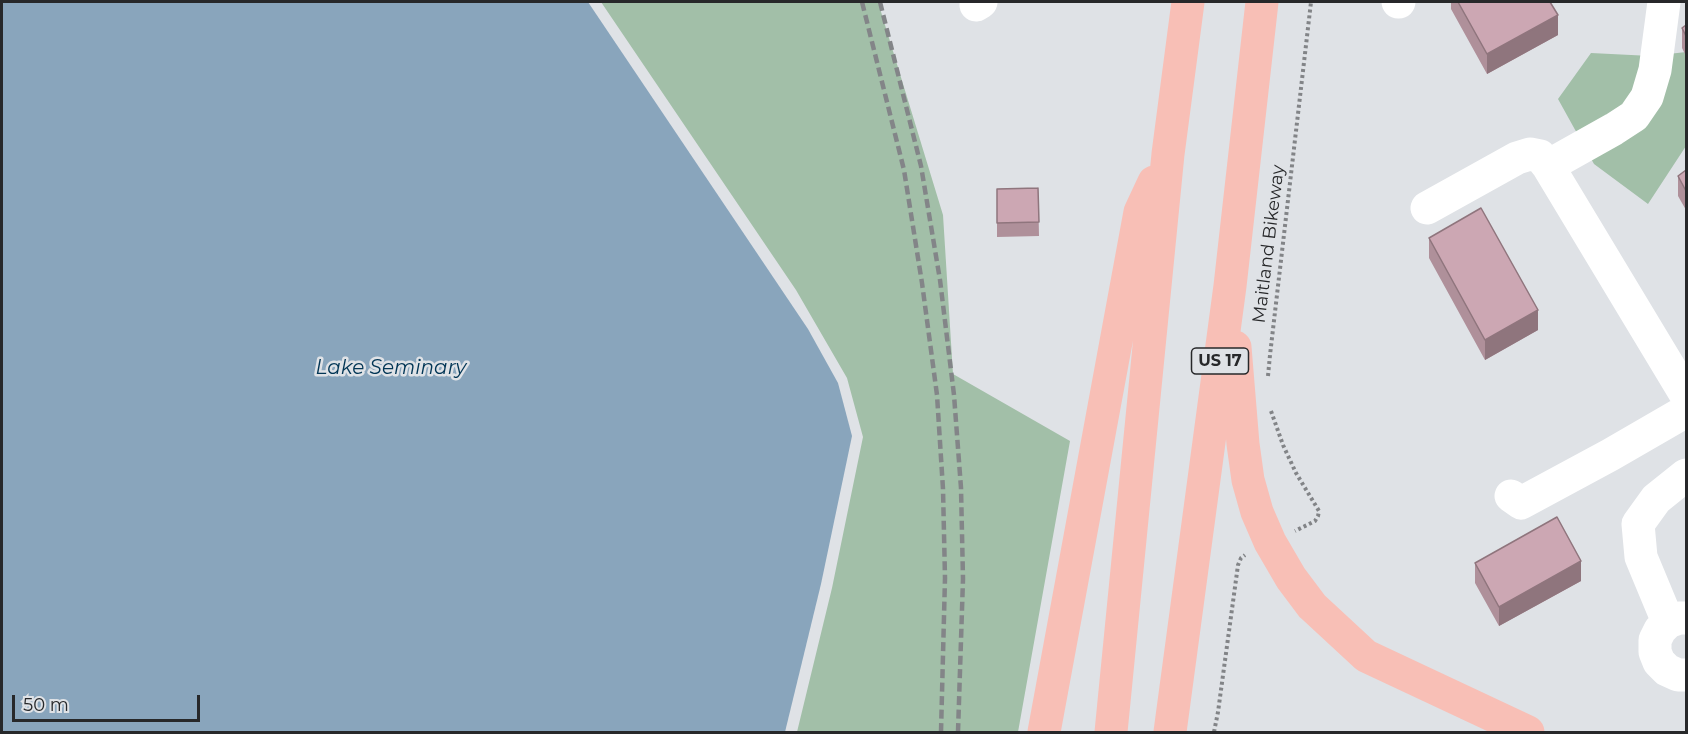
<!DOCTYPE html>
<style>
body{margin:0}
#map{position:relative;width:1688px;height:734px;overflow:hidden;background:#dfe2e6;font-family:Montserrat,sans-serif}
canvas{display:block}
.frame{position:absolute;inset:0;border:3px solid #27282a;pointer-events:none}
.scale{position:absolute;left:12px;top:695px;width:188px;height:27px;box-sizing:border-box;border:3px solid #27282a;border-top:0;padding-left:8px;font-size:18px;line-height:21px;white-space:nowrap;color:#27282a;-webkit-text-stroke:4px #dfe2e6;paint-order:stroke}
</style>
<div id="map">
<canvas width="1688" height="734"></canvas>
<div class="frame"></div>
<div class="scale">50 m</div>
</div>
<script>
const g = document.querySelector('canvas').getContext('2d');
g.lineJoin = 'round';
function paint(path, color) {
  g.fillStyle = color;
  g.fill(path, 'evenodd');
}
function shape(rows) {
  const path = new Path2D();
  for (const r of rows) {
    path.moveTo(r[0], r[1]);
    for (let i = 2; i < r.length; i += 2) path.lineTo(r[i], r[i + 1]);
  }
  return path;
}
function trace(path, color, width, dash) {
  g.strokeStyle = color;
  g.lineWidth = width;
  g.lineCap = dash ? 'butt' : 'round';
  g.setLineDash(dash || []);
  g.stroke(path);
}
function write(font, color, halo, rows, align = 'center') {
  g.font = font + ' Montserrat,sans-serif';
  g.lineWidth = 5;
  g.setLineDash([]);
  g.textBaseline = 'middle';
  g.strokeStyle = halo;
  g.fillStyle = color;
  for (const [text, x, y, turn = 0] of rows) {
    g.save();
    g.translate(x, y);
    g.rotate((+turn || 0) * Math.PI / 180);
    g.textAlign = isNaN(turn) ? turn : align;
    if (halo) g.strokeText(text, 0, 0);
    g.fillText(text, 0, 0);
    g.restore();
  }
}
paint(shape([
 [601,2,878,2,943,215,953,374,1070,441,1018,732,797,732,832,588,863,437,847,378,796,290],
 [1686,52,1686,146,1648,204,1594,164,1558,99,1591,53,1651,56]
]), '#a2bfa8');
paint(shape([
 [2,2,588,2,808,329,838,383,852,436,821,584,785,732,2,732]
]), '#89a5bc');
trace(shape([
 [1268,376,1270,355,1311,2],
 [1271,411,1283,445,1296,473,1319,511,1318,516,1315,521,1295,531],
 [1214,732,1218,712,1238,565,1241,558,1245,555]
]), '#828487', 4, [3, 3]);
trace(shape([
 [1398,2,1399,2],
 [976,5,981,2],
 [1548,166,1686,395],
 [1427,208,1517,158,1530,154,1540,156,1548,166,1614,129,1634,116,1647,97,1655,70,1664,2],
 [1511,496,1521,503,1610,455,1686,411],
 [1686,618,1679,618,1668,622,1660,630,1655,640,1655,652,1659,662,1667,670,1678,675,1686,675],
 [1668,622,1641,557,1638,524,1656,499,1686,475]
]), '#fff', 33);
trace(shape([
 [1235,347,1243,444,1248,480,1257,512,1270,542,1291,578,1312,606,1366,656,1528,732],
 [1044,732,1140,212,1154,182],
 [1111,732,1168,154,1188,2],
 [1170,732,1230,286,1262,2]
]), '#f8bfb6', 33);
trace(shape([
 [862,2,904,170,922,283,937,395,943,489,945,578,941,732],
 [880,2,921,166,940,280,954,395,961,488,963,579,958,732]
]), '#838588', 4.5, [9, 4.5]);
paint(shape([
 [1451,2,1550,2,1558,35,1487,74,1451,9],
 [1686,25,1686,56,1682,48,1682,28],
 [1686,170,1686,210,1678,196,1678,176],
 [1038,188,1039,236,997,237,997,189],
 [1429,238,1538,330,1485,360,1429,258],
 [1475,563,1581,581,1499,626,1475,583]
]), '#af909a');
paint(shape([
 [1558,15,1558,35,1487,74,1487,54],
 [1538,310,1538,330,1485,360,1485,340],
 [1581,561,1581,581,1499,626,1499,607]
]), '#8f757d');
const building = shape([
 [1458,2,1550,2,1558,15,1487,54,1458,2],
 [1686,25,1686,36,1682,28,1686,25],
 [1686,170,1686,191,1678,176,1686,170],
 [1038,188,1039,222,997,223,997,189,1038,188],
 [1481,208,1538,310,1485,340,1429,238,1481,208],
 [1557,517,1581,561,1499,607,1475,563,1557,517]
]);
paint(building, '#cca7b3');
trace(building, '#8f757d', 1.5);
for (const [x, y, w] of [
 [1220,361,57]
]) {
  const box = new Path2D();
  box.roundRect(x - w / 2, y - 13, w, 26, 4.5);
  g.fillStyle = '#dfe2e6';
  g.fill(box);
  trace(box, '#27282a', 1.5);
}
write('bold 16px', '#27282a', null, [
 ["US 17",1220,361]
]);
write('18px', '#27282a', '#dfe2e6', [
 ["Maitland Bikeway",1269,244,-83]
]);
write('italic 20px', '#013555', '#dfe2e6', [
 ["Lake Seminary",391,368]
]);
</script>
